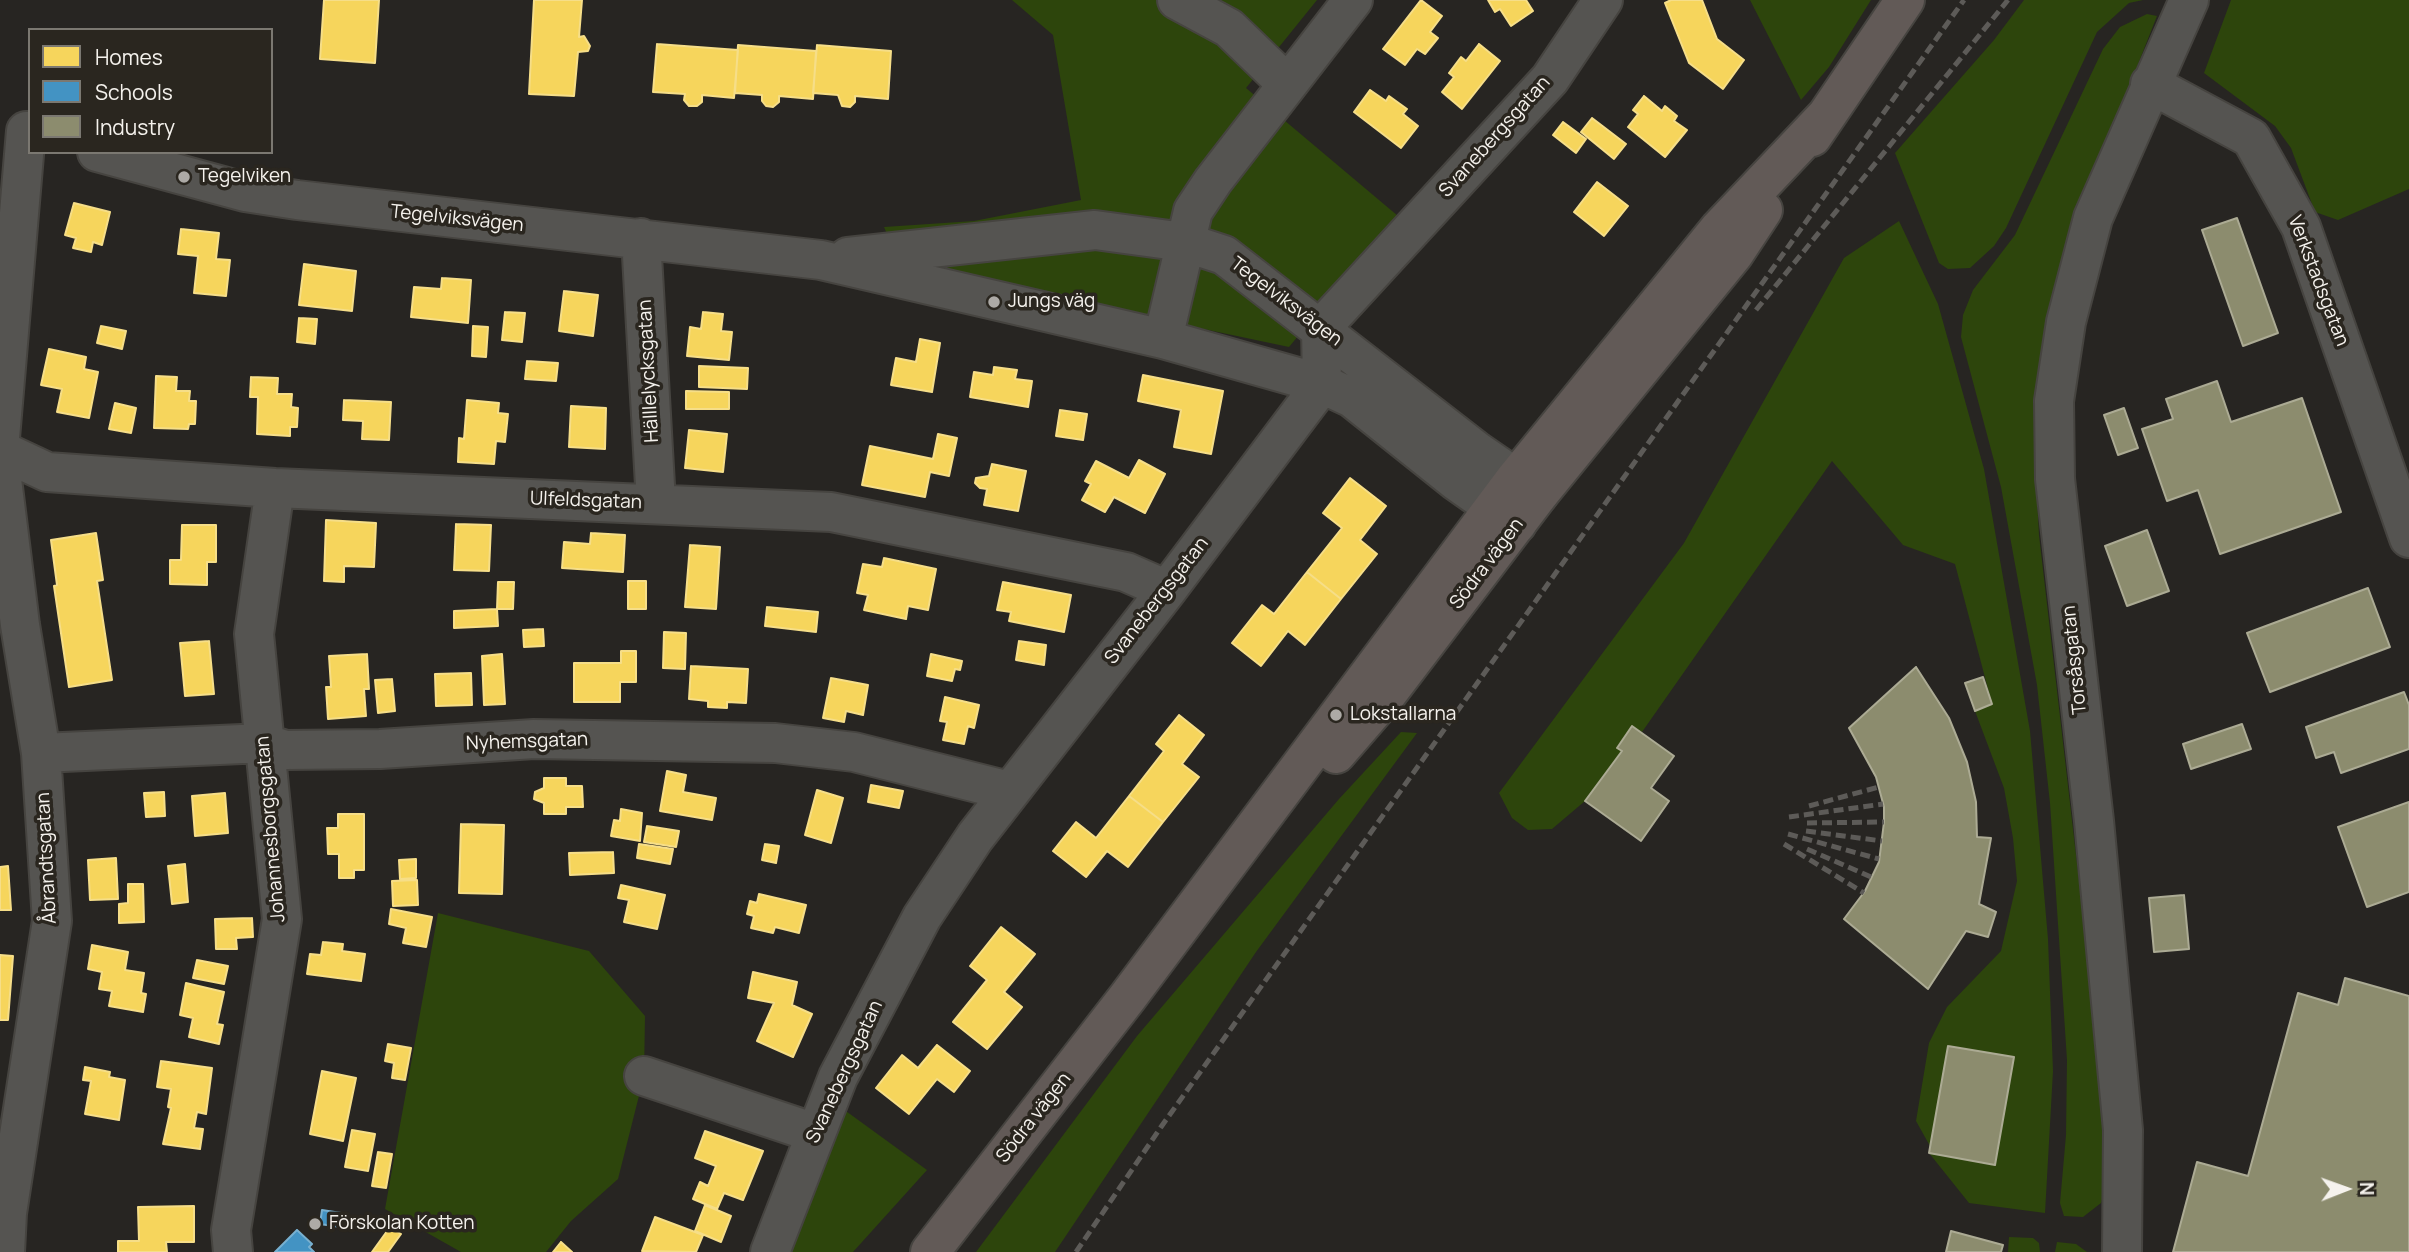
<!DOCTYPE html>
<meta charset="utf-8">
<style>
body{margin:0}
#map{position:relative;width:2409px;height:1252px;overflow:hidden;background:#272522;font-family:Manrope,sans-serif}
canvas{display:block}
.legend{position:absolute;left:28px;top:28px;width:245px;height:126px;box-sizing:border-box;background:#2a261f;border:2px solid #7b7871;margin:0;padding:9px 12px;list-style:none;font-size:21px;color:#f5f2ed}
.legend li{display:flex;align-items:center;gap:14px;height:35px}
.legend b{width:35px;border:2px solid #7b7871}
.north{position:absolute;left:2311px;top:1154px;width:70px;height:70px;-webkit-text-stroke:5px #2a261f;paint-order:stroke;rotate:89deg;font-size:19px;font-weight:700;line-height:28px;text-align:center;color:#f5f2ed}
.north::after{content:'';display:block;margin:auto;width:24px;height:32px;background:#f5f2ed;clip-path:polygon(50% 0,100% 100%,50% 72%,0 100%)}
</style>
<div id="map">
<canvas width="2409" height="1252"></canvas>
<ul class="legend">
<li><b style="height:19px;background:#f6d55c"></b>Homes</li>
<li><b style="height:19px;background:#4393c3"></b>Schools</li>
<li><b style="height:19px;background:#8c8c6e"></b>Industry</li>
</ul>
<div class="north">N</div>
</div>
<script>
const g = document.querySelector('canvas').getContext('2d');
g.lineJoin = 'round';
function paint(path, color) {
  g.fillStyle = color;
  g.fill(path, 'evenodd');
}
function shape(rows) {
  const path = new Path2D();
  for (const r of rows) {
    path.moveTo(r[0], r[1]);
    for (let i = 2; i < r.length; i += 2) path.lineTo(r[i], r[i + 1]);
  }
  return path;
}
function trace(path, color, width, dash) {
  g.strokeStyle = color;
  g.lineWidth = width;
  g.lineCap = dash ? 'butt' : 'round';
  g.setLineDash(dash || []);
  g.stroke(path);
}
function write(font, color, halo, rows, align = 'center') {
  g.font = font + ' Manrope,sans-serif';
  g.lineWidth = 7;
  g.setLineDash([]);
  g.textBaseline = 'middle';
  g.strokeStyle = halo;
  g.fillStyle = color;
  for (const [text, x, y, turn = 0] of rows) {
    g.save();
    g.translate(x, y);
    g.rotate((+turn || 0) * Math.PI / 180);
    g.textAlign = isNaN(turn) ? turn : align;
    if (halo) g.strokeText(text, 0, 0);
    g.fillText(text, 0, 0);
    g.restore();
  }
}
paint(shape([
 [1012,0,1317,0,1246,88,1398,216,1289,347,900,265,884,227,974,221,1081,200,1053,35],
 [1750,0,1871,0,1829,67,1801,100],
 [2024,0,2143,0,2129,3,2097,32,2006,228,1994,246,1970,268,1948,269,1939,263,1895,153,1994,40],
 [2231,0,2409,0,2409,189,2338,220,2315,212,2291,148,2275,126,2204,73],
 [2147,14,2157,16,2087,194,2037,396,2034,439,2039,535,2104,1097,2105,1190,2101,1203,2083,1217,2064,1216,2060,1203,2066,1135,2067,1060,2050,803,2037,685,2001,487,1961,337,1963,315,1973,290,2015,235,2103,49,2120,27],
 [1899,221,1938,304,1984,469,2030,731,2048,939,2053,1071,2045,1213,1969,1203,1929,1153,1995,1165,2014,1057,1948,1046,1930,1146,1916,1121,1929,1043,1947,1007,2001,951,2017,881,2013,838,2004,788,1975,711,1992,704,1955,564,1903,545,1832,461,1642,732,1632,726,1617,747,1622,751,1585,801,1552,829,1528,830,1512,818,1499,793,1684,543,1844,258],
 [1401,732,1417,733,1256,952,1055,1252,976,1252,1137,1036,1339,799],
 [438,913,589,951,645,1016,644,1076,618,1179,571,1221,546,1252,461,1252,385,1209],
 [839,1106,927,1170,853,1252,788,1252],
 [2009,1237,2033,1238,2039,1243,2040,1252,2008,1252],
 [2057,1242,2076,1244,2087,1252,2055,1252]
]), '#2d450c');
const homes = shape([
 [324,0,379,0,375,63,320,59,324,0],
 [534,0,582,0,579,37,584,36,590,46,588,51,578,52,574,96,529,94,534,0],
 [1421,0,1442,16,1430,32,1438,38,1425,54,1417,49,1405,65,1383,49,1421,0],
 [1488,0,1526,0,1533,11,1511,26,1500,9,1495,12,1488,0],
 [1671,0,1702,0,1717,39,1744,60,1723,89,1689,63,1665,3,1671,0],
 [657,44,738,50,734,98,702,95,702,102,697,106,689,106,684,100,685,94,653,92,657,44],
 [1479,44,1500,61,1462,109,1442,92,1454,77,1449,73,1461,57,1466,61,1479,44],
 [738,45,816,51,813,99,779,96,779,102,773,107,766,106,762,101,762,95,735,93,738,45],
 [817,45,891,51,888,99,855,96,855,102,850,107,842,106,838,95,813,93,817,45],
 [1370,90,1386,101,1389,96,1407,109,1403,114,1418,126,1401,148,1354,112,1370,90],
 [1644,96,1662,111,1665,106,1677,116,1674,121,1687,130,1665,157,1628,127,1638,114,1633,110,1644,96],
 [1592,118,1626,144,1614,159,1581,132,1592,118],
 [1563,122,1586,139,1576,153,1553,135,1563,122],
 [1597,182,1628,206,1604,236,1574,212,1597,182],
 [74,203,110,212,102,245,93,242,91,252,73,248,76,238,65,235,74,203],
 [181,229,219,233,216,259,230,260,226,296,194,293,198,256,178,254,181,229],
 [304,264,356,271,352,311,299,305,304,264],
 [442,278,471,280,468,323,411,317,414,287,441,289,442,278],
 [564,291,598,295,593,336,559,331,564,291],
 [505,312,525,313,522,342,502,340,505,312],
 [703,312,723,314,721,331,732,332,729,360,687,356,690,327,701,329,703,312],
 [299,318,317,319,315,344,297,342,299,318],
 [101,326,126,331,122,349,97,343,101,326],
 [473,326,488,327,486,357,472,356,473,326],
 [920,339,940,343,932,392,891,385,896,358,916,362,920,339],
 [49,349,86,357,84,369,98,372,89,418,57,412,62,389,41,385,49,349],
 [527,361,558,363,556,381,525,379,527,361],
 [699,366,748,368,747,389,699,387,699,366],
 [994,367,1017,370,1015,379,1032,381,1028,407,970,397,974,372,993,375,994,367],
 [1143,375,1223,391,1211,454,1174,447,1181,410,1138,401,1143,375],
 [156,376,177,377,176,391,190,391,189,401,196,401,195,424,189,424,188,429,154,428,156,376],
 [251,377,278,378,277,394,292,394,291,407,298,408,297,427,290,427,290,436,257,434,258,397,250,397,251,377],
 [686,391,729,392,729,409,686,409,686,391],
 [344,400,391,402,389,440,362,439,363,421,343,420,344,400],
 [467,400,499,403,498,413,508,414,505,442,496,441,494,464,458,462,459,438,464,439,467,400],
 [115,403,136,408,131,433,109,429,115,403],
 [571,406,606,408,605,449,569,447,571,406],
 [1060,410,1087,414,1083,440,1056,436,1060,410],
 [689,430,727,434,723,472,685,468,689,430],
 [938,434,957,438,949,476,930,472,925,497,862,485,870,446,933,459,938,434],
 [1139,460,1165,474,1145,513,1114,497,1105,512,1082,500,1091,484,1085,481,1096,461,1129,478,1139,460],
 [992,464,1026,471,1018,511,984,505,987,489,980,488,975,483,976,478,989,476,992,464],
 [1350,478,1386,506,1360,540,1377,554,1341,599,1307,572,1342,528,1323,513,1350,478],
 [326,520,376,523,374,567,344,566,344,582,324,581,326,520],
 [456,524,491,525,489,571,454,570,456,524],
 [182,525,216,525,216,562,207,562,207,585,170,584,170,560,181,560,182,525],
 [96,533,103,580,97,581,112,680,69,687,54,586,57,585,51,540,96,533],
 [591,533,625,535,623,572,562,568,564,542,590,544,591,533],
 [690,545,720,547,716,609,685,607,690,545],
 [884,558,936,569,928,610,908,606,906,619,864,610,868,595,857,593,863,564,882,567,884,558],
 [1307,572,1341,599,1305,645,1288,631,1261,666,1232,643,1262,605,1274,614,1307,572],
 [628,581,646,581,646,609,628,609,628,581],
 [498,582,514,582,513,609,497,609,498,582],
 [1003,582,1071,595,1064,632,1009,621,1011,612,997,610,1003,582],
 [767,607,818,612,816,632,765,626,767,607],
 [497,609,498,626,454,628,454,611,497,609],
 [543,629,544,646,524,647,523,630,543,629],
 [664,632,686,633,685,669,663,668,664,632],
 [209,641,214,694,185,696,180,643,209,641],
 [1019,641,1046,645,1044,665,1016,660,1019,641],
 [621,651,636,651,636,682,620,682,620,702,574,702,574,663,621,663,621,651],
 [367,654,369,689,364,689,366,716,328,719,326,687,331,687,329,656,367,654],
 [502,654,505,704,484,705,482,656,502,654],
 [931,654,962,661,960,670,955,669,952,681,927,676,931,654],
 [691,666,748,669,746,703,727,702,727,708,708,707,708,701,689,699,691,666],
 [471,673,472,705,436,706,435,674,471,673],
 [831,678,868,685,863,715,846,711,844,722,823,718,831,678],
 [392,679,395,711,378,713,375,680,392,679],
 [945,697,979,705,974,728,968,726,964,744,943,740,947,722,940,721,945,697],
 [1179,715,1204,735,1182,764,1199,777,1163,822,1129,796,1164,751,1156,744,1179,715],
 [667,771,686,775,683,792,716,798,712,820,660,811,667,771],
 [544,778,566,778,566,786,582,786,583,807,566,807,566,814,544,814,544,803,534,799,535,792,544,788,544,778],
 [871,785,903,791,899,808,868,802,871,785],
 [817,790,843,798,831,843,805,835,817,790],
 [164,792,165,816,146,817,144,793,164,792],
 [225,793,228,833,195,836,192,796,225,793],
 [1129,796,1163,822,1128,867,1107,851,1086,877,1053,851,1076,822,1096,838,1129,796],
 [621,809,642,813,640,841,611,836,614,820,620,821,621,809],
 [338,814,364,814,364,870,354,870,354,878,339,878,339,854,328,854,327,828,338,828,338,814],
 [461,824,504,825,502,894,459,893,461,824],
 [647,826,679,831,676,847,644,842,647,826],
 [639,844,673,849,670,864,637,858,639,844],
 [765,844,779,846,776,863,762,860,765,844],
 [613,852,614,873,570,875,569,853,613,852],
 [116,858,118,899,90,900,88,860,116,858],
 [416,859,416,878,400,879,399,860,416,859],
 [185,864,188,902,172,904,168,866,185,864],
 [8,866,11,910,0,910,0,867,8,866],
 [417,880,418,905,393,906,392,881,417,880],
 [128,884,143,884,144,922,119,923,119,904,128,903,128,884],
 [621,885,665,895,657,929,624,922,629,900,618,898,621,885],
 [759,894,806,905,799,933,775,927,773,933,751,928,754,916,747,914,750,901,757,903,759,894],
 [391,909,432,917,426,947,403,943,406,928,389,924,391,909],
 [252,918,253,937,236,938,237,949,216,949,215,919,252,918],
 [1001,927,1035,954,1004,992,1022,1007,987,1049,953,1022,987,980,970,966,1001,927],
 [323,942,343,944,342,951,365,954,361,981,307,974,310,954,321,955,323,942],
 [92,945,128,952,125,970,144,973,141,993,146,994,143,1012,109,1006,112,991,99,989,102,972,88,969,92,945],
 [0,955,13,956,8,1020,0,1020,0,955],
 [197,960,228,966,224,984,193,978,197,960],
 [753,972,797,982,792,1005,812,1014,793,1057,757,1041,774,1003,748,998,753,972],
 [186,983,224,992,217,1024,223,1025,219,1044,189,1037,193,1018,180,1015,186,983],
 [388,1044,411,1048,405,1080,392,1078,394,1063,385,1061,388,1044],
 [937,1045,970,1071,954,1092,937,1079,909,1114,876,1088,902,1055,918,1068,937,1045],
 [161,1061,212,1068,206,1114,197,1112,194,1128,203,1129,200,1149,163,1144,171,1108,168,1107,171,1089,157,1087,161,1061],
 [85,1067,110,1072,109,1077,125,1080,119,1120,85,1114,91,1081,83,1080,85,1067],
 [322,1071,356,1078,343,1141,310,1134,322,1071],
 [352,1130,375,1134,368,1171,345,1167,352,1130],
 [705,1131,763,1151,743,1200,724,1193,717,1209,693,1199,700,1182,708,1186,716,1166,695,1158,705,1131],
 [378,1152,392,1154,386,1188,372,1186,378,1152],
 [705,1205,731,1216,721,1242,695,1231,705,1205],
 [194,1206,194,1242,166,1242,167,1252,118,1252,118,1241,139,1241,138,1207,194,1206],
 [655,1217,703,1235,696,1252,642,1251,655,1217],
 [390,1227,401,1234,388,1252,372,1252,390,1227],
 [561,1242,572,1252,553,1252,561,1242]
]);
paint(homes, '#f6d55c');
trace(homes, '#f6de88', 2);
const schools = shape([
 [322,1210,341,1213,340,1227,320,1224,322,1210],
 [297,1230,312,1244,309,1247,314,1252,275,1252,297,1230]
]);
paint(schools, '#4393c3');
trace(schools, '#78b0d0', 2);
const industry = shape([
 [2237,218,2278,333,2243,346,2202,230,2237,218],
 [2217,381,2231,422,2302,398,2341,512,2220,554,2198,490,2167,501,2142,429,2173,419,2166,399,2217,381],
 [2124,408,2138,448,2118,455,2104,415,2124,408],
 [2147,530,2169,591,2127,606,2105,546,2147,530],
 [2368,588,2390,647,2270,692,2247,633,2368,588],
 [1916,667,1949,718,1967,762,1976,802,1977,837,1991,838,1979,904,1996,912,1988,937,1966,931,1928,989,1844,919,1865,891,1879,862,1884,822,1884,807,1876,777,1849,728,1916,667],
 [1983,677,1992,704,1975,711,1965,683,1983,677],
 [2404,692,2409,705,2409,749,2341,773,2334,752,2316,758,2306,727,2404,692],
 [2242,724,2251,749,2191,769,2183,744,2242,724],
 [1632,726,1674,756,1651,788,1669,801,1641,841,1585,801,1622,751,1617,748,1632,726],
 [2409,802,2409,892,2367,907,2338,827,2409,802],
 [2184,895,2189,949,2154,952,2149,898,2184,895],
 [2345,978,2409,996,2409,1252,2173,1252,2197,1162,2248,1176,2298,993,2338,1005,2345,978],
 [1948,1046,2014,1057,1995,1165,1929,1153,1948,1046],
 [1951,1231,2003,1245,2001,1252,1946,1252,1951,1231]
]);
paint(industry, '#8c8c6e');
trace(industry, '#acab94', 2);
const minor = shape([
 [1177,0,1229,28,1287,84],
 [2150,84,2251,138,2301,227,2409,538],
 [97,152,245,192,297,200,821,260,1163,339,1322,384,1352,398,1456,481,1517,524],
 [641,238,656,503],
 [848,257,1095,230,1184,242,1224,255,1478,452,1539,494],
 [1163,339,1193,211,1213,181,1353,0],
 [0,438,26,131],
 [0,450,47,472,275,488,831,512,1126,572,1167,590],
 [0,463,20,625,41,753,52,921,7,1213,5,1252],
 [41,753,264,743,285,750,380,749,534,739,775,743,854,752,1009,791],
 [644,1076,815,1133],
 [233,1252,231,1230,282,919,254,634,275,488],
 [770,1252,838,1077,922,917,975,837,1167,590,1322,384,1321,328,1550,79,1603,0],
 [2122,1252,2123,1130,2094,821,2055,479,2054,401,2066,322,2093,218,2189,0]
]);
const major = shape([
 [1812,137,1905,0],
 [1336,754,1381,702,1539,494,1734,254,1763,210],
 [930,1252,1127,998,1516,478,1719,229,1827,115]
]);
trace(minor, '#464440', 42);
trace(major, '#464440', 42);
trace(minor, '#555451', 38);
trace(major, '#625a57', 38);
trace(shape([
 [1756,310,2008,0],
 [1809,806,1879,787],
 [1789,817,1883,804],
 [1807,823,1884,822],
 [1806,831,1882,841],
 [1788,834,1879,859],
 [1784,844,1864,893],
 [1807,849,1871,877],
 [1076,1252,1161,1127,1964,0]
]), '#5d5b58', 5, [10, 5]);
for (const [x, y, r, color] of [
 [184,177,7,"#adaaa6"],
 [994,302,7,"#adaaa6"],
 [1336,715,7,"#adaaa6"],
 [315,1224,7,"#adaaa6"]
]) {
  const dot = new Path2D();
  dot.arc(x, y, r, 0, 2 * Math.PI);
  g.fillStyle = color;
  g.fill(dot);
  trace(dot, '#2a261f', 2.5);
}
write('19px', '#f5f2ed', '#2a261f', [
 ["Svanebergsgatan",1495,137,-48],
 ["Tegelviksvägen",457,219,6],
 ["Verkstadsgatan",2318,281,69],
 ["Tegelviksvägen",1286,302,37],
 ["Hälllelycksgatan",649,371,-93],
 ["Ulfeldsgatan",586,501,2],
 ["Södra vägen",1487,564,-53],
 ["Svanebergsgatan",1157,601,-52],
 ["Torsåsgatan",2075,660,-96],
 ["Nyhemsgatan",527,742,-2],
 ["Johannesborgsgatan",271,829,-95],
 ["Åbrandtsgatan",47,858,-93],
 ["Svanebergsgatan",845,1072,-65],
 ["Södra vägen",1034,1118,-52]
]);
write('19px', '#f5f2ed', '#2a261f', [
 ["Tegelviken",198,177],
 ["Jungs väg",1008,302],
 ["Lokstallarna",1350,715],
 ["Förskolan Kotten",329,1224]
], 'left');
</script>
